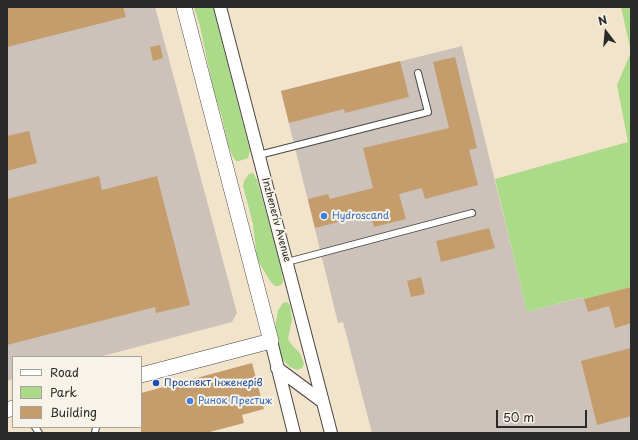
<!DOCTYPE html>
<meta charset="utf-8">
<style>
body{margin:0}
#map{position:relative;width:638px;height:440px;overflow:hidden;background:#f2e4ca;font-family:"Playpen Sans",sans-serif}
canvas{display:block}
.frame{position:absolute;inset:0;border:8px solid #2b2b2b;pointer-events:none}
.legend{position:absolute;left:12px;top:356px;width:130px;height:72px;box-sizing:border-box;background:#f7f3e8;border:1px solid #a5a39c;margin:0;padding:5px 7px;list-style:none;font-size:12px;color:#2b2b2b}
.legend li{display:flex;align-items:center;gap:8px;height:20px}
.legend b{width:20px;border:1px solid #a5a39c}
.north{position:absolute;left:586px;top:12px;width:40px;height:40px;-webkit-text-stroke:3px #f7f3e8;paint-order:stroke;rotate:344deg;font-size:11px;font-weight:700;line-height:16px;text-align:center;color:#2b2b2b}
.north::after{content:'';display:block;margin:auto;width:14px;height:18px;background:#2b2b2b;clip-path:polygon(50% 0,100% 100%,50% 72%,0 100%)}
.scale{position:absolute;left:496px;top:410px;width:91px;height:18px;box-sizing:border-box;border:2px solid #2b2b2b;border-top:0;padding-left:5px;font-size:12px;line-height:14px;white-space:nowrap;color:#2b2b2b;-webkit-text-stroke:3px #f7f3e8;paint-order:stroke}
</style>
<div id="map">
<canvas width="638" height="440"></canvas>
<div class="frame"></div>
<ul class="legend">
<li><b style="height:5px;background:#fff"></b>Road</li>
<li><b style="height:11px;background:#abda88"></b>Park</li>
<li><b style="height:11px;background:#c59d6c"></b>Building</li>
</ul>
<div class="north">N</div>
<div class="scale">50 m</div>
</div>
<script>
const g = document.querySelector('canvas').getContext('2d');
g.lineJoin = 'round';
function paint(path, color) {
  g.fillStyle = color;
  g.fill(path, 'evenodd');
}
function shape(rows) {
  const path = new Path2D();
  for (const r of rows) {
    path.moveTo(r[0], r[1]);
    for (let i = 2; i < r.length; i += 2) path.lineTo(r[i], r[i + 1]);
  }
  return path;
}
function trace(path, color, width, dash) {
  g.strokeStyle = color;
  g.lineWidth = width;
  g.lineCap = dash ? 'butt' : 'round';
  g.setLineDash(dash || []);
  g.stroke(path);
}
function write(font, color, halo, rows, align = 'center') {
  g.font = font + ' "Playpen Sans",sans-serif';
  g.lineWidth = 4;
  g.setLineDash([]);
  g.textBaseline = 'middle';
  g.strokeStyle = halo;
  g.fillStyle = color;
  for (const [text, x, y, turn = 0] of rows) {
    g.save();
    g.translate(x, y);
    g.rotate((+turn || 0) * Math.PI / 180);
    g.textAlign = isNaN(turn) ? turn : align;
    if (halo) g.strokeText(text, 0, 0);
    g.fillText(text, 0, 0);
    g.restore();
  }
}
paint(shape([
 [7,7,155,7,237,313,232,322,99,357,13,357,13,379,7,381],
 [462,46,527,312,583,297,585,299,631,287,631,433,372,433,343,322,338,323,281,91]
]), '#ccc2b9');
paint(shape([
 [194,7,213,7,250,151,248,158,239,161,236,161,233,157,228,145,222,117,214,93,200,26],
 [621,7,631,7,631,287,584,299,582,297,527,312,495,179,628,142,617,85,631,52],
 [253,173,257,180,279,257,283,281,282,284,279,286,275,286,270,281,257,259,253,224,243,186,244,181,249,174],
 [287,302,290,305,292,320,288,339,291,344,300,353,304,364,302,368,297,370,290,367,284,361,281,356,275,332,276,322,278,310,283,303]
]), '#abda88');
paint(shape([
 [7,7,123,7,126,17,7,47],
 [160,45,163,58,153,61,150,47],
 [455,57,477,148,469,150,478,185,425,199,422,188,399,194,406,219,374,227,370,214,315,228,308,199,328,194,330,199,373,188,363,148,449,128,433,62],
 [400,61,409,97,345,113,344,109,289,123,281,91],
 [29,131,37,163,7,171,7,136],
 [99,176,102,190,157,176,190,305,156,313,155,307,7,345,7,199],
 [489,228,495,248,441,262,436,241],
 [421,277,425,294,411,297,407,281],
 [631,287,631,323,615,328,609,306,588,312,584,299],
 [631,348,631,416,597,425,581,361],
 [252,363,264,409,242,415,244,423,206,433,141,433,141,393]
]), '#c59d6c');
const service = shape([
 [259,155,428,112,418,73],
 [287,262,472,213],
 [35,427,39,433],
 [95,433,96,427]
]);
const minor = shape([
 [220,7,331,433],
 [271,341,294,433],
 [277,368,323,402]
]);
const tertiary = shape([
 [141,375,271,341,184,7],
 [7,410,13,408]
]);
trace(service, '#494743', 8);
trace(minor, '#494743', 14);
trace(tertiary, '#494743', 16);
trace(service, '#fff', 6);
trace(minor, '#fff', 12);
trace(tertiary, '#fff', 15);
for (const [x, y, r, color] of [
 [324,216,4,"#3f7fe0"],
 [156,383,4,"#1a4fb4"],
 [190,401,4,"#3f7fe0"]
]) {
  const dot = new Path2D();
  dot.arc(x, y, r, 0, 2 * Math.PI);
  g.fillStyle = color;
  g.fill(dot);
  trace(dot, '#f7f3e8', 1.5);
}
write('10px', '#366cbe', '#f7f3e8', [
 ["Hydroscand",332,216],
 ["Ринок Престиж",198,401]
], 'left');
write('10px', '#2b2b2b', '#f7f3e8', [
 ["Inzheneriv Avenue",276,220,75]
]);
write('10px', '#164399', '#f7f3e8', [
 ["Проспект Інженерів",164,383]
], 'left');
</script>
